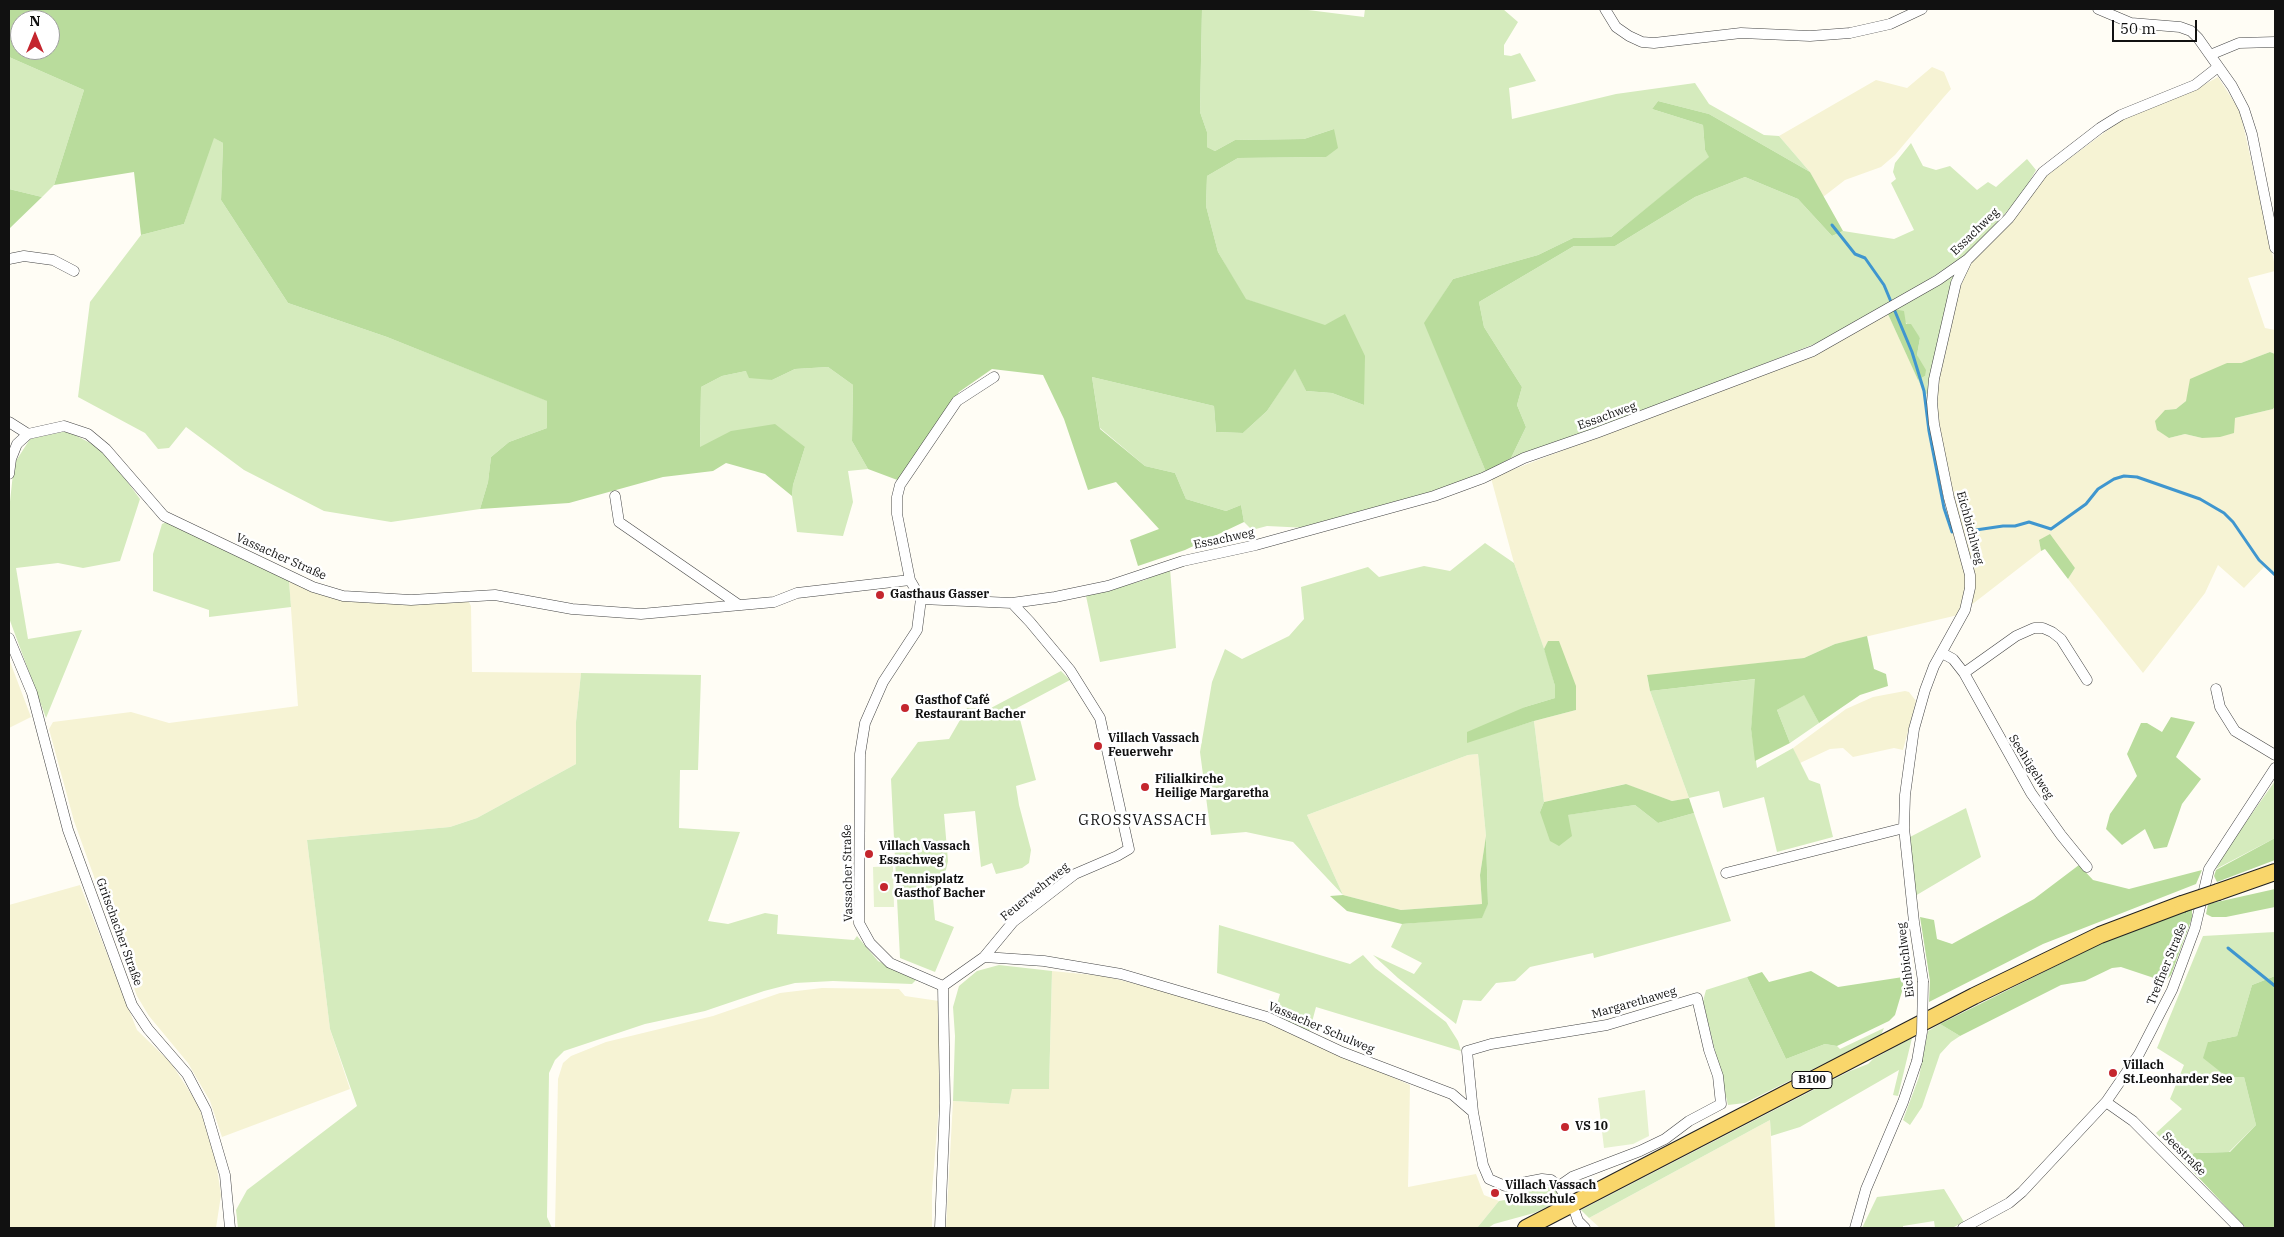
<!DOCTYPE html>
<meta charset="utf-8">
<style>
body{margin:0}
#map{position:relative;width:2284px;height:1237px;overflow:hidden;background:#fffdf5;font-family:"IBM Plex Serif",serif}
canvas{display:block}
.frame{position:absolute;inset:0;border:10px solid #111;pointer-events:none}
.north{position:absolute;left:10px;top:10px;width:50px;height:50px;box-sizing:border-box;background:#fff;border:1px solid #a0a0a0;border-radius:50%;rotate:0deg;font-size:14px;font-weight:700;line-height:20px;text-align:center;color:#111}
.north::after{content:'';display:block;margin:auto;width:18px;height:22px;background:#c4262e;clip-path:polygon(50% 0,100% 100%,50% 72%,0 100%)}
.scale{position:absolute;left:2112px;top:20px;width:85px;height:22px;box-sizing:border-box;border:2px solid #111;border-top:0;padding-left:6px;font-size:15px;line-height:18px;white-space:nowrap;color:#111;-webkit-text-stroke:4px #fff;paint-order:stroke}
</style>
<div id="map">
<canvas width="2284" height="1237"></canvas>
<div class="frame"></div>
<div class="north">N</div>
<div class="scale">50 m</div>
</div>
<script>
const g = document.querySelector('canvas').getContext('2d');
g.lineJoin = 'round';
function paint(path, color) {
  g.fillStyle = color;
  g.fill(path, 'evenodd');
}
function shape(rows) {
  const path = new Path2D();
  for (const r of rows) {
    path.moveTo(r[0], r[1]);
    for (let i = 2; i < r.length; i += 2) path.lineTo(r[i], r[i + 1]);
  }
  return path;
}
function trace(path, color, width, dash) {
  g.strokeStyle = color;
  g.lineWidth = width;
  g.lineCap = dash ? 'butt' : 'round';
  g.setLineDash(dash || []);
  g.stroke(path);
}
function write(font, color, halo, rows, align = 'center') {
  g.font = font + ' "IBM Plex Serif",serif';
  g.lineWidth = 5;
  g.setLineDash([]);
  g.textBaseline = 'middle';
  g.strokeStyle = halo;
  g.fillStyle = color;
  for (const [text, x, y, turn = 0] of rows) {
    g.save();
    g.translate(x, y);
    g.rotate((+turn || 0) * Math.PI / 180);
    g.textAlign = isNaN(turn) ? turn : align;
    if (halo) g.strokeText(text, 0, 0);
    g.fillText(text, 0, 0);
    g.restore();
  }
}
paint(shape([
 [1932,67,1944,72,1951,89,1943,98,1895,155,1881,167,1845,180,1823,197,1810,172,1779,136,1876,80,1907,88],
 [2218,77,2240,111,2275,266,2275,271,2248,278,2265,328,2275,330,2275,354,2270,352,2241,363,2227,363,2186,401,2176,409,2165,410,2169,438,2185,434,2202,438,2235,418,2273,409,2275,406,2275,576,2264,567,2244,588,2218,565,2205,593,2143,673,2068,579,2075,568,2039,540,2041,551,1970,606,1974,570,1951,489,1938,416,1938,379,1958,290,1971,261,2038,182,2128,115,2191,92],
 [1887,312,1925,395,1928,393,1931,428,1944,506,1965,569,1966,588,1958,615,1835,644,1804,658,1647,676,1650,691,1689,798,1672,801,1625,784,1544,802,1534,721,1576,710,1548,641,1544,649,1514,563,1491,478,1819,352],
 [289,581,334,597,468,600,471,606,472,672,581,673,576,722,576,764,477,818,450,827,307,840,330,1029,350,1089,222,1137,210,1101,188,1063,149,1016,137,996,74,821,49,729,53,722,131,712,169,723,298,706],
 [9,659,31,717,9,728],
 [1905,691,1909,692,1916,701,1903,750,1894,748,1853,757,1843,748,1830,749,1800,763,1793,748,1846,709,1873,697],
 [1478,754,1486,836,1480,875,1482,904,1401,910,1343,895,1307,815,1468,755],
 [80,885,137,1030,171,1063,199,1106,216,1162,221,1195,216,1228,9,1228,9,905],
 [1052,971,1103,976,1145,986,1271,1024,1410,1085,1408,1187,1476,1174,1484,1195,1499,1201,1477,1228,946,1228,953,1101,1009,1104,1011,1089,1049,1089],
 [822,988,899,989,905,996,939,1001,939,1106,932,1191,932,1228,555,1228,558,1079,563,1063,571,1056,606,1042,713,1016,780,993],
 [1770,1120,1775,1228,1600,1228,1589,1218]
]), '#f6f3d4');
paint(shape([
 [1202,9,1300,9,1364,17,1365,9,1503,9,1518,22,1504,45,1504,55,1511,56,1520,53,1536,81,1509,88,1512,119,1616,94,1695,83,1709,104,1764,135,1779,136,1810,172,1709,114,1658,101,1652,109,1703,125,1705,150,1710,157,1611,237,1573,238,1538,255,1453,279,1425,323,1486,472,1457,484,1373,511,1308,528,1267,526,1252,530,1244,522,1241,505,1226,511,1186,499,1175,473,1145,466,1100,428,1092,377,1214,406,1216,432,1243,433,1267,411,1295,368,1306,391,1332,393,1364,405,1345,315,1325,326,1245,299,1218,252,1206,206,1207,176,1238,158,1326,157,1334,129,1304,139,1235,140,1215,151,1207,147,1207,132,1200,112],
 [9,57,84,90,54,185,42,197,9,189],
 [213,137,223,143,221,200,288,303,387,337,548,401,547,428,509,442,491,457,488,482,480,509,391,522,324,511,244,470,186,427,169,448,158,449,145,433,78,397,90,302,141,235,184,224],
 [1911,143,1923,166,1936,170,1950,166,1977,190,1988,182,1996,187,2027,159,2036,170,2021,196,1970,252,1919,286,1827,339,1588,433,1511,458,1526,427,1517,405,1522,387,1484,327,1479,302,1574,246,1615,246,1695,197,1745,177,1798,199,1832,236,1843,231,1894,239,1914,230,1891,183,1896,179,1893,172,1895,163],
 [1959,267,1928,393,1925,395,1918,380,1925,376,1917,355,1920,338,1893,309],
 [828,367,853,385,852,441,868,469,848,471,853,502,843,536,797,532,792,496,793,485,805,447,700,448,701,387,722,376,746,371,772,380,795,369],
 [67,431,104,450,140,499,120,561,83,568,58,563,16,568,28,639,82,630,46,718,9,618,9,511,14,464,30,439],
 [168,521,289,581,291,607,209,617,209,610,153,591,153,554,162,524],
 [1485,543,1514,563,1548,660,1555,686,1555,698,1525,707,1467,742,1534,721,1544,802,1540,812,1567,815,1635,805,1658,823,1694,813,1731,921,1594,958,1593,953,1530,967,1515,981,1496,983,1481,1001,1463,1000,1456,1024,1398,978,1373,955,1414,974,1422,963,1391,947,1402,924,1482,917,1488,903,1486,836,1478,754,1468,755,1307,815,1343,895,1293,842,1246,832,1211,835,1200,752,1212,682,1225,649,1242,659,1289,636,1304,619,1301,587,1368,567,1379,577,1424,566,1450,571],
 [1170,568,1176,648,1100,662,1086,596,1145,580],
 [1061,671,1070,680,1017,708,1036,780,1016,786,1019,805,1031,850,1029,863,1022,868,996,874,992,863,981,867,975,811,944,814,948,861,945,874,931,876,935,920,954,927,935,972,900,958,891,779,918,742,949,739,967,708,989,709],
 [581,673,701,675,698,770,680,770,679,828,740,832,708,921,728,924,765,913,778,915,777,934,854,940,857,936,878,961,916,980,912,984,833,981,795,983,764,991,705,1011,645,1024,564,1051,555,1060,549,1073,547,1217,552,1228,238,1228,236,1210,247,1190,357,1106,330,1029,307,840,450,827,477,818,576,764,576,722],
 [1756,679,1751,729,1757,768,1793,748,1809,780,1820,784,1833,837,1777,852,1764,797,1723,808,1719,791,1689,798,1650,691],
 [1804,694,1819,723,1790,743,1777,710],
 [2275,781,2275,838,2216,869,2229,846],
 [1966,808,1981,857,1915,896,1910,837],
 [1219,925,1350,964,1363,955,1375,968,1446,1022,1458,1041,1461,1051,1316,1007,1309,1033,1274,1014,1280,994,1217,973],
 [2275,932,2275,976,2252,985,2237,1036,2208,1042,2244,1077,2256,1125,2229,1152,2194,1153,2184,1162,2156,1133,2182,1109,2170,1099,2184,1065,2157,1048,2203,936],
 [999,965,1052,971,1049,1089,1012,1089,1009,1104,953,1101,955,1036,953,1007,959,986,977,971],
 [1747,977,1786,1059,1825,1044,1837,1046,1840,1049,1884,1028,1881,1035,1745,1103,1728,1105,1703,1001,1706,990],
 [1940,1024,1960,1036,1951,1042,1940,1054,1922,1107,1910,1125,1903,1120,1919,1077,1928,1031],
 [1912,1038,1898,1096,1893,1095,1899,1070,1800,1127,1771,1136,1770,1120,1589,1218,1581,1210,1850,1071,1868,1064,1873,1059],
 [1545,1186,1555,1190,1562,1200,1534,1213,1494,1224,1488,1228,1477,1228,1499,1201,1523,1197,1532,1187],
 [1944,1189,1964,1222,1952,1228,1935,1228,1934,1221,1903,1226,1903,1228,1862,1228,1877,1197]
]), '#d5ebbd');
paint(shape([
 [9,9,1202,9,1200,112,1207,132,1207,147,1215,151,1235,140,1304,139,1334,129,1338,148,1326,157,1238,158,1207,176,1206,206,1218,252,1246,299,1325,325,1345,314,1365,356,1364,405,1332,393,1306,391,1295,369,1267,411,1243,433,1216,432,1214,406,1092,377,1100,429,1145,466,1175,473,1186,499,1226,511,1241,505,1244,522,1185,550,1138,566,1130,540,1159,529,1116,482,1088,490,1064,419,1043,375,992,369,959,392,900,481,868,469,852,441,853,385,828,367,795,369,772,380,749,378,746,371,722,376,701,387,700,447,731,431,775,424,805,447,793,485,792,496,765,474,726,463,713,471,663,477,569,503,480,509,488,482,491,457,509,442,547,428,547,401,387,337,288,303,221,200,223,143,214,138,184,224,141,235,134,172,54,185,84,90,9,57],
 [20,20,50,20,50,50,20,50],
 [1658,101,1709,114,1810,172,1843,231,1832,236,1798,199,1745,177,1695,197,1615,246,1574,246,1479,302,1484,327,1522,387,1517,405,1526,427,1511,458,1486,472,1424,323,1453,279,1538,255,1573,238,1611,237,1709,157,1705,150,1703,125,1652,109],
 [9,189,42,197,9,229],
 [1893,309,1904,311,1906,324,1911,324,1920,338,1917,355,1926,370,1925,376,1918,380,1887,312],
 [2270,352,2275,354,2275,406,2273,409,2235,418,2234,433,2220,437,2202,438,2185,434,2169,438,2157,430,2155,421,2165,410,2176,409,2186,401,2190,379,2227,363,2241,363],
 [2050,534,2075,568,2068,579,2045,549,2041,551,2039,540],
 [1867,636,1874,669,1886,674,1888,686,1860,695,1819,723,1804,695,1777,710,1790,743,1755,761,1751,729,1755,679,1650,691,1647,675,1804,658,1835,644],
 [1548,641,1559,641,1576,686,1576,710,1534,721,1467,743,1467,732,1525,707,1555,698,1555,686,1544,649],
 [2171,717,2195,722,2176,757,2201,779,2182,804,2167,847,2154,849,2145,829,2122,845,2106,829,2110,814,2137,776,2127,754,2141,723,2147,723,2162,732],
 [1626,784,1672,801,1689,798,1694,813,1658,823,1635,805,1568,815,1572,836,1559,846,1550,841,1540,812,1544,802],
 [1486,836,1488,904,1482,918,1402,924,1347,911,1330,896,1343,895,1401,910,1482,904,1480,875],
 [2275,838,2275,860,2217,882,2214,876,2216,870],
 [2079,865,2093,880,2129,889,2202,870,2196,884,2043,944,1929,1002,1930,981,1920,917,1934,920,1937,939,1952,944,2034,899],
 [2275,889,2275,907,2226,917,2212,917,2206,914,2208,904],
 [2192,909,2192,918,2171,975,2167,979,2160,980,2121,967,2112,968,2085,981,2061,985,1960,1036,1940,1024,2110,939],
 [1811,971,1838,987,1903,977,1903,988,1895,1015,1889,1021,1837,1046,1825,1044,1786,1059,1747,977,1762,972,1769,982],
 [2275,976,2275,1228,2246,1228,2184,1162,2194,1153,2230,1152,2256,1125,2244,1077,2227,1077,2203,1058,2208,1042,2237,1036,2252,985]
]), '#b9dc9c');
paint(shape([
 [893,866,894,907,874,907,873,867],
 [1645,1090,1649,1136,1633,1144,1604,1148,1598,1098]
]), '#e6f2cf');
trace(shape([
 [1832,225,1855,254,1865,258,1884,285,1912,352,1924,391,1929,431,1944,508,1952,532],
 [1969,531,2003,526,2015,526,2029,522,2051,529,2086,504,2098,489,2114,479,2124,476,2137,477,2200,499,2224,513,2233,522,2259,560,2275,575],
 [2228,948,2275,986]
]), '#3f96cf', 3);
const street = shape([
 [1605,9,1616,27,1629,36,1642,42,1654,43,1741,33,1810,36,1850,33,1890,24,1922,9],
 [2098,9,2131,23,2180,27,2191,31,2198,38,2232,86,2244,109,2252,134,2275,248],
 [2210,55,2239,43,2275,42],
 [9,259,24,256,53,260,74,271],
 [9,422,28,434,64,426,88,434,106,449,164,516,313,587,343,596,411,600,495,595,572,609,641,614,774,602,797,593,910,580,921,599,917,630,883,682,865,723,860,754,859,923,870,943,890,963,943,986,945,1103,940,1228],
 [11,459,17,444,28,434],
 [9,474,11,459,9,453],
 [615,496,619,522,739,605],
 [910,580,897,514,897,497,900,485,957,401,994,377],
 [921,599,1012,603,1055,597,1108,586,1183,561,1256,545,1434,496,1483,478,1524,458,1596,433,1813,351,1938,280,1968,259,2009,218,2043,172,2100,128,2121,115,2195,85,2218,67],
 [9,638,32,693,68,830,132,1005,148,1029,187,1074,206,1110,225,1175,230,1228],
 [1942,653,1953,659,1964,673,2031,793,2061,835,2087,867],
 [1964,673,2016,636,2034,628,2043,628,2052,632,2061,639,2087,680],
 [2216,689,2220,707,2235,731,2275,755],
 [1726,873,1904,828],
 [984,957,1044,961,1121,974,1267,1017,1342,1052,1452,1094,1473,1112],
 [1923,981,1914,922,1904,828,1905,795,1914,729,1925,690,1934,666,1965,610,1970,588,1970,575,1949,498,1934,424,1932,402,1934,379,1956,283,1967,260],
 [943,986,984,957,1013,922,1075,874,1117,856,1129,849,1100,718,1070,670,1030,622,1012,603],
 [2106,1102,2133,1121,2239,1228],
 [1559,1186,1572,1177,1640,1151,1665,1139,1689,1121,1721,1104,1718,1076,1709,1050,1697,998,1607,1025,1491,1044,1467,1051,1473,1112,1483,1165,1489,1179,1505,1186,1542,1179,1551,1180,1559,1186,1567,1199],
 [1575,1212,1578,1221,1585,1228],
 [1855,1228,1866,1189,1903,1102,1917,1061],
 [1963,1228,2009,1203,2022,1192,2106,1102,2139,1054,2172,990,2195,928,2209,869,2275,768]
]);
const primary = shape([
 [2218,892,2275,872],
 [1526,1228,1974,996,2100,935,2182,904]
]);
trace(street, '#444', 11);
trace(primary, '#222', 18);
trace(street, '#fff', 10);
trace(primary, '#f9d66b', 16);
const streetBridge = shape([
 [1917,1061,1922,1032,1923,981]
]);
const primaryBridge = shape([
 [2182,904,2218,892]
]);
trace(streetBridge, '#444', 11, []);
trace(primaryBridge, '#222', 18, []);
trace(streetBridge, '#fff', 10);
trace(primaryBridge, '#f9d66b', 16);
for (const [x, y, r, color] of [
 [880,595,5,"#c4262e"],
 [905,708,5,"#c4262e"],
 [1098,746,5,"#c4262e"],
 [1145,787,5,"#c4262e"],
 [869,854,5,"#c4262e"],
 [884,887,5,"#c4262e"],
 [2113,1073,5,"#c4262e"],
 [1565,1127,5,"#c4262e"],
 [1495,1193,5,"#c4262e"]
]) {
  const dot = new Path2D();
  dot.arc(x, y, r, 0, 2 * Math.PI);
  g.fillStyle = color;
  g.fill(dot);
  trace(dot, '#fff', 2);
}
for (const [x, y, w] of [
 [1812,1080,40]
]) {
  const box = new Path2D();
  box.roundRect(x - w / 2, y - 8.5, w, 17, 4);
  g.fillStyle = '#fff';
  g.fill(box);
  trace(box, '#111', 1);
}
write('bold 11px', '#111', null, [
 ["B100",1812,1080]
]);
write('12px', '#111', '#fff', [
 ["Essachweg",1975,232,-44],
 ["Essachweg",1607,416,-20],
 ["Eichbichlweg",1970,528,75],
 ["Essachweg",1224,539,-12],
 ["Vassacher Straße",281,557,24],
 ["Seehügelweg",2031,767,58],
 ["Vassacher Straße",848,873,-91],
 ["Feuerwehrweg",1035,892,-39],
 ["Gritschacher Straße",119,932,70],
 ["Eichbichlweg",1906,960,-97],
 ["Treffner Straße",2167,964,-68],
 ["Margarethaweg",1634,1003,-16],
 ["Vassacher Schulweg",1321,1028,23],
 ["Seestraße",2184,1154,45]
]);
write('bold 12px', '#111', '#fff', [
 ["Gasthaus Gasser",890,595],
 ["Gasthof Café",915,701],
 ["Restaurant Bacher",915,715],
 ["Villach Vassach",1108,739],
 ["Feuerwehr",1108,753],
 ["Filialkirche",1155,780],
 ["Heilige Margaretha",1155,794],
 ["Villach Vassach",879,847],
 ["Essachweg",879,861],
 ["Tennisplatz",894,880],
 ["Gasthof Bacher",894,894],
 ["Villach",2123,1066],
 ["St.Leonharder See",2123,1080],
 ["VS 10",1575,1127],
 ["Villach Vassach",1505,1186],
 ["Volksschule",1505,1200]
], 'left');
g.letterSpacing = '1px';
write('15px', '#111', '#fff', [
 ["GROSSVASSACH",1143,821]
]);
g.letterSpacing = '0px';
</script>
